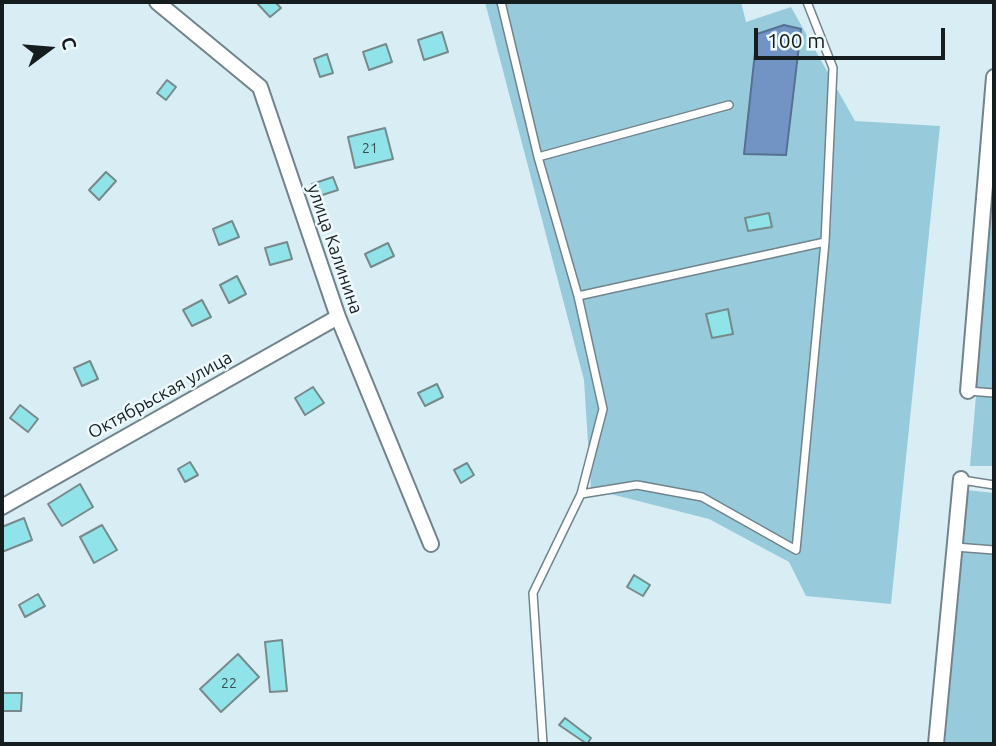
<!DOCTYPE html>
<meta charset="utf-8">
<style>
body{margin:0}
#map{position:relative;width:996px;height:746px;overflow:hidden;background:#d9edf4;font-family:Ubuntu,sans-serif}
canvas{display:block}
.frame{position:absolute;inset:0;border:4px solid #151d1f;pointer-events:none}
.north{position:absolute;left:14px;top:14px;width:70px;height:70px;-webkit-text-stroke:5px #edf9fd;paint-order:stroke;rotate:74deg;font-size:19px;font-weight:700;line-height:28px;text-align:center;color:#151d1f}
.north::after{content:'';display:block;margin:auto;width:24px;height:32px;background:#151d1f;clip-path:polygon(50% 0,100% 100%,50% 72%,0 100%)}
.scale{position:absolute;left:754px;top:28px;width:191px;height:32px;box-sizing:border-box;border:4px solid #151d1f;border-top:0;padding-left:9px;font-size:21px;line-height:24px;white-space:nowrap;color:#151d1f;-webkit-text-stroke:5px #edf9fd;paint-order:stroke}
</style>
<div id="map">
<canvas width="996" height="746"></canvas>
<div class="frame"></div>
<div class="north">С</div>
<div class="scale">100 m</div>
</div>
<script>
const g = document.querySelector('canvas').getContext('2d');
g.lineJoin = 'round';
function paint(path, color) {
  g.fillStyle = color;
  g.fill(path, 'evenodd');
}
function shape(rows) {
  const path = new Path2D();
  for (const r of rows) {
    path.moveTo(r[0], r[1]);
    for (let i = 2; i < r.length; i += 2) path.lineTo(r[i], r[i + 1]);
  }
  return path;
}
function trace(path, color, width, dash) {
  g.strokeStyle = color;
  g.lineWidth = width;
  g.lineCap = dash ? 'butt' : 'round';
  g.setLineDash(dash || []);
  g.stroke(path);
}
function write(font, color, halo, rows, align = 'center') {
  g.font = font + ' Ubuntu,sans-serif';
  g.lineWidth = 5;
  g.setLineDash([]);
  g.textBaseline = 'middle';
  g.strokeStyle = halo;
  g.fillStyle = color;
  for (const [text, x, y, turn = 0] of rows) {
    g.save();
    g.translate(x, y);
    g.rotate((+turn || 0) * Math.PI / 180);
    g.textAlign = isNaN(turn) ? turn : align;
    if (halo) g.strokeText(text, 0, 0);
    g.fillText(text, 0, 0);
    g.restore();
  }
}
paint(shape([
 [485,2,741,2,746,22,791,7,855,121,940,126,891,604,806,596,789,562,709,519,591,489,584,380],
 [994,184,994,466,970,466],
 [967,490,994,493,994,744,945,744]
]), '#97cbdc');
const water = shape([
 [784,25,801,29,786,155,744,154,757,34,784,25]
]);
paint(water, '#7294c4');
trace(water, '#567092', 2);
const building = shape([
 [256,2,275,2,281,8,270,17,256,2],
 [442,32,448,52,424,60,418,40,442,32],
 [386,44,392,62,369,70,363,52,386,44],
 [327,54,333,73,320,77,314,59,327,54],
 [167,80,176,87,166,100,157,93,167,80],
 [385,128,393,159,355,168,348,137,385,128],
 [106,172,116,181,99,200,89,190,106,172],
 [333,177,338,190,316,197,312,184,333,177],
 [769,213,772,227,748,231,745,218,769,213],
 [232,221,239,237,219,245,213,229,232,221],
 [287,242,292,259,270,265,265,248,287,242],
 [388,243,394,256,371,267,365,254,388,243],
 [237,276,246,294,229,303,220,285,237,276],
 [202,300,211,317,192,326,183,310,202,300],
 [728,309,733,334,712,338,706,314,728,309],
 [90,361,98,379,82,386,74,368,90,361],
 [437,384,443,397,425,406,418,393,437,384],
 [313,387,324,403,305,415,295,398,313,387],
 [20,405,38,419,28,432,10,418,20,405],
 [190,462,198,475,185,482,178,469,190,462],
 [467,463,474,475,461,483,454,470,467,463],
 [80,484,93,507,62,526,48,504,80,484],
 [24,518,32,540,2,552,2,527,24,518],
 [102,525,117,550,94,563,80,537,102,525],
 [634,575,650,585,643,596,627,587,634,575],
 [38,594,45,606,25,617,19,605,38,594],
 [282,640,287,691,270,692,265,642,282,640],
 [238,654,259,677,221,712,200,689,238,654],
 [2,693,22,693,21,711,2,711,2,693],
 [565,718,591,738,587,744,559,725,565,718]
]);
paint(building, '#90e3e9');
trace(building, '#768a8b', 2);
const lane = shape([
 [501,2,538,157,578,296,603,409,581,494],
 [538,157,729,105],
 [578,296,825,242],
 [968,391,994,393],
 [962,480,994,485],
 [955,547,994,550],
 [543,744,533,593,581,494,637,485,702,497,796,550,825,242,833,68,807,2]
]);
const street = shape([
 [157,2,260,87,338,317,431,544],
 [968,391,994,77],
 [2,507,338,317],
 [936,744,961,479]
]);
trace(lane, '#72848b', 10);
trace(street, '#72848b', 18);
trace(lane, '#fff', 7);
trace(street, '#fff', 14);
write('14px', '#344e52', null, [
 ["21",370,148],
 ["22",229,683]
]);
write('18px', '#151d1f', '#edf9fd', [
 ["улица Калинина",335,249,71],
 ["Октябрьская улица",160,395,-29]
]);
</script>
